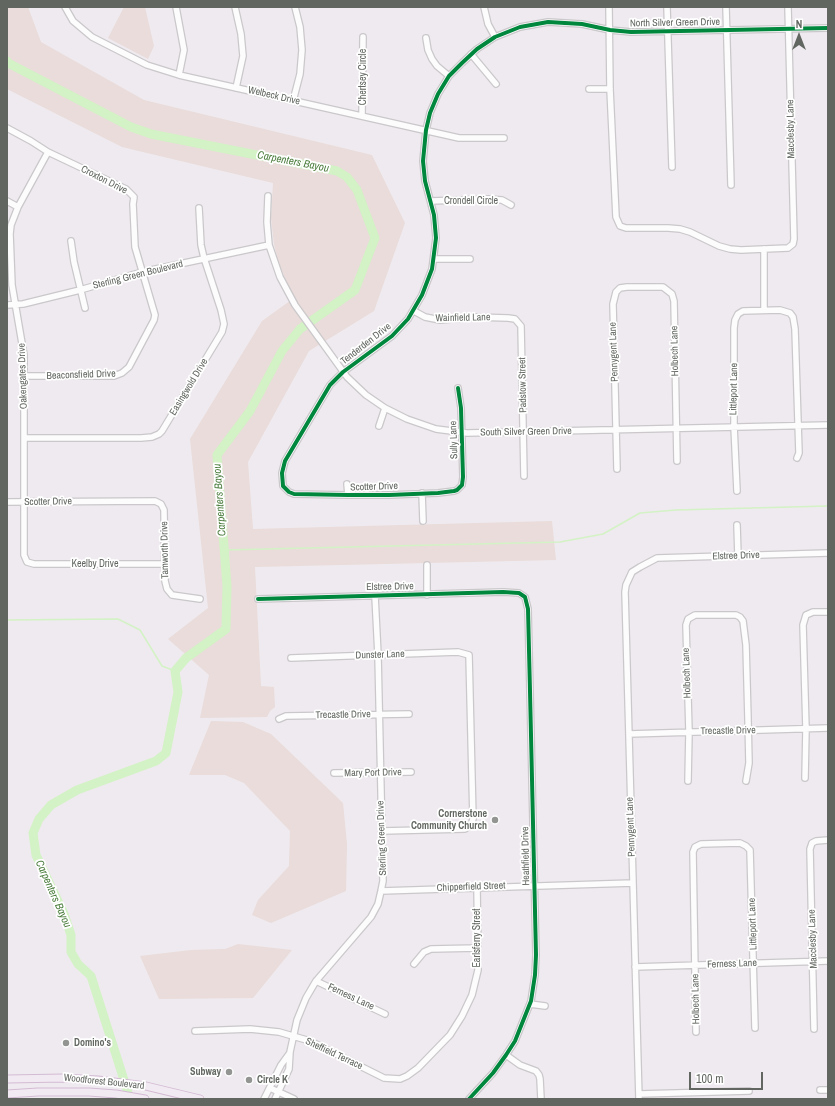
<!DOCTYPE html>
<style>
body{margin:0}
#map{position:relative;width:835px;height:1106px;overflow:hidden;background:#efeaef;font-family:"Archivo Narrow",sans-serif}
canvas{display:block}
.frame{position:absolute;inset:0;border:8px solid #616760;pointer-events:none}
.north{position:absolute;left:779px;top:16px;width:40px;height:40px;-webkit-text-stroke:3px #fff;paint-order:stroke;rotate:0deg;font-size:11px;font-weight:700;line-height:16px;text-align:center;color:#616760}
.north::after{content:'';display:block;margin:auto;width:14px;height:18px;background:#616760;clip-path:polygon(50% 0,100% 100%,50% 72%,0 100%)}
.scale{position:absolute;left:689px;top:1072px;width:74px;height:18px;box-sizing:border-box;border:2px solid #616760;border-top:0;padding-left:5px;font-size:12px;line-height:14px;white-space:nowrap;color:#616760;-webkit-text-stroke:3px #fff;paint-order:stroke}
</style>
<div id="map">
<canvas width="835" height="1106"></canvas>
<div class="frame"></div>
<div class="north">N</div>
<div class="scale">100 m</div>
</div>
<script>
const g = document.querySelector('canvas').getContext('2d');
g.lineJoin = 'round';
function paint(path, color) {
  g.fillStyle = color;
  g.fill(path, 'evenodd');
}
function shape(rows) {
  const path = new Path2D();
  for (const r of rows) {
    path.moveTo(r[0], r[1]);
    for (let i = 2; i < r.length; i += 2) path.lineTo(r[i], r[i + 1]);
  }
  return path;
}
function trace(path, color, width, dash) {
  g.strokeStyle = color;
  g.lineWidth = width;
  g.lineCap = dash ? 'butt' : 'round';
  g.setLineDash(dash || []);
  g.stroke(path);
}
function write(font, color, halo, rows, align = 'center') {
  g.font = font + ' "Archivo Narrow",sans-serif';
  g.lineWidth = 3.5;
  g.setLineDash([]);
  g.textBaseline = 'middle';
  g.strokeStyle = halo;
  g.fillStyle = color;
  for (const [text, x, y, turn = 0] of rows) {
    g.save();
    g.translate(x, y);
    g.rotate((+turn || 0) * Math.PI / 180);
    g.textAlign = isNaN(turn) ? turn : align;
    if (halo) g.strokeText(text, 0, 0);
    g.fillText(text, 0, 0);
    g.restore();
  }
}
paint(shape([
 [7,7,28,7,41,42,144,100,372,155,405,223,374,311,309,351,248,462,253,529,552,521,556,560,255,567,261,686,274,687,275,707,270,711,267,717,200,718,209,675,168,639,208,608,190,439,262,321,294,298,278,262,274,244,271,218,273,183,122,147,7,89],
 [124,7,145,7,154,46,148,59,108,38],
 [211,721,243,722,271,734,343,803,347,844,346,891,271,923,252,915,258,900,289,866,290,831,244,783,225,775,189,775],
 [238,944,292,950,253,998,159,999,140,956,191,950,225,949]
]), '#e9dcda');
trace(shape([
 [224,550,560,542,603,534,640,513,676,510,828,506],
 [7,620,118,619,140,630,162,666,175,671]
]), '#d3f2c5', 1.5);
trace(shape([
 [7,61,8,63,131,127,151,134,337,171,347,177,357,190,375,238,355,290,300,329,282,351,250,411,217,455,227,586,226,629,186,658,175,671,178,692,166,753,156,761,77,790,51,805,39,819,33,833,36,855,64,914,71,935,71,952,78,964,91,976,130,1099]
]), '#d3f2c5', 9);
const minor = shape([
 [65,7,73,21,92,37,147,65,179,75,459,138,504,138],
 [176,7,184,50,179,75],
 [235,7,241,34,243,56,236,88],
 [484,7,488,24,495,37],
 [609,7,610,89,616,217,620,226,626,228,668,228,680,229,690,232,719,246,730,249,741,250,788,248,793,244,794,239,788,7],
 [667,7,672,167],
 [726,7,731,185],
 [426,38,428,50,432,59,437,66,449,76],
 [471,54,496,84],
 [589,89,610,89],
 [293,101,300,74,302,50,300,27,295,7],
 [362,116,363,37],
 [7,128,31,141,48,152,126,189,134,197,133,204,135,247,155,315,154,320,129,367,122,373,114,376,24,376],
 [48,152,18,207,11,225,10,234,12,285,24,355,24,555,27,562,34,564,164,564],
 [268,196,267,222,269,245,280,277,295,305,347,377,366,395,385,408,407,419,436,429,467,433,828,425],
 [7,201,18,207],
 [431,201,489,199,502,200,511,205],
 [71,241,74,262,85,308],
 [764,249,764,310],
 [434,259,470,259],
 [7,305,23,304,80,290,142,272,269,245],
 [414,311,425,317,440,320,474,317,508,318,515,319,521,326,524,476],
 [458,388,461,408,463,477,462,485,457,490,454,491,438,493,389,495,348,495,294,494,289,492,283,486,282,473,285,461,330,385,343,372,392,336,408,319,422,295,432,269,436,238,434,215,425,181,423,161,426,130,430,113,438,94,449,76,462,63,477,49,495,37,520,27,548,22,582,24,610,30,631,32,828,28],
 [379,426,385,408],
 [24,438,141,438,152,437,159,434,162,431,222,332,224,324,221,310,204,258,201,245,199,208],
 [617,469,613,304,616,292,620,288,627,287,663,287,672,294,674,301,677,461],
 [347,484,348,495],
 [737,491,734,426,734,328,735,320,738,314,743,311,780,310,790,313,793,317,795,329,799,453,797,458],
 [422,493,423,521],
 [7,502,155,501,161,504,164,510,165,581,167,589,172,595,200,599],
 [737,525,738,556],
 [427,565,427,595],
 [258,599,503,592,519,593,525,597,528,609,530,691,536,955,535,975,531,1001,515,1041,506,1055,493,1073,469,1099],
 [291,658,458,652,469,655,473,819,471,825,465,829,382,831],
 [279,719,286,716,409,714],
 [629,734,828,728],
 [334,773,411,772],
 [805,778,806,729,803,625,806,615,813,612,828,612],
 [688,781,689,732,686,625,688,619,695,615,736,615,740,617,743,621,746,645,748,719,749,763,746,781],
 [381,891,633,883],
 [414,964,424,952,431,949,478,948],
 [635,967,828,961],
 [316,981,385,1014],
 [530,1004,545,1006],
 [814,1029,810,849,812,843,816,841,828,840],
 [195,1031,250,1029,279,1032,310,1041,384,1078,400,1079,407,1076,418,1068,450,1035,462,1016,472,995,478,970,478,957,477,887],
 [696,1032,693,852,695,847,701,844,740,843,746,846,750,850,755,1028],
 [506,1055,520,1065,536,1071,539,1075,540,1079,541,1099],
 [270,1088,294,1099],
 [820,1090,828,1090],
 [639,1094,749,1091],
 [264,1099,281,1065,289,1054],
 [275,1099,289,1069,290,1052,297,1020,306,998,316,981,371,917,378,904,381,891,383,881,378,655,375,596],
 [639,1099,625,592,626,585,632,572,640,567,657,558,828,553]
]);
const major = shape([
 [7,1079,64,1078,98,1080,146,1086,200,1099],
 [7,1094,38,1092,89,1092,116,1094,145,1099]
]);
trace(minor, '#cac8ca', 8);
trace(major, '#d3bbd4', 9);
trace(minor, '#fdfcfd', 5.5);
trace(major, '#f2eaf2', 7);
trace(shape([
 [458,388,461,408,463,477,462,485,457,490,454,491,438,493,389,495,348,495,294,494,289,492,283,486,282,473,285,461,330,385,343,372,392,336,408,319,422,295,432,269,436,238,434,215,425,181,423,161,426,130,430,113,438,94,449,76,462,63,477,49,495,37,520,27,548,22,582,24,610,30,631,32,828,28],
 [258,599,503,592,519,593,525,597,528,609,530,691,536,955,535,975,531,1001,515,1041,506,1055,493,1073,469,1099]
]), '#00873e', 4);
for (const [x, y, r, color] of [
 [495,820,4,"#939592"],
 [66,1043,4,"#939592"],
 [229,1072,4,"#939592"],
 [249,1080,4,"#939592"]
]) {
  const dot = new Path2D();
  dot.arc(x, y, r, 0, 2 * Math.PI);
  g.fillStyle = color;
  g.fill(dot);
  trace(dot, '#fff', 1.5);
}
write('10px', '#616760', '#fff', [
 ["North Silver Green Drive",675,23,-1],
 ["Chertsey Circle",363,77,-90],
 ["Welbeck Drive",274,96,13],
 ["Macclesby Lane",791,129,-91],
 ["Croxton Drive",104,180,27],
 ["Crondell Circle",471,201],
 ["Sterling Green Boulevard",138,275,-14],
 ["Wainfield Lane",463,318,-1],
 ["Tenderden Drive",366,344,-38],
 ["Holbech Lane",675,351,-91],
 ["Pennygent Lane",614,352,-92],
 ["Beaconsfield Drive",81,375,-2],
 ["Oakengates Drive",23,376,-92],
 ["Padstow Street",523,385,-91],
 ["Easingwold Drive",189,387,-59],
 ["Littleport Lane",734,389,-89],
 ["South Silver Green Drive",526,432,-1],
 ["Sully Lane",454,440,-92],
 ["Scotter Drive",374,487,-2],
 ["Scotter Drive",48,502,-1],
 ["Tamworth Drive",165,550,-91],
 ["Elstree Drive",736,556,-2],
 ["Keelby Drive",95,564],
 ["Elstree Drive",390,587,-1],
 ["Dunster Lane",380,655,-2],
 ["Holbech Lane",687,673,-92],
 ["Trecastle Drive",343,715,-1],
 ["Trecastle Drive",728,731,-1],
 ["Mary Port Drive",373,773,-1],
 ["Pennygent Lane",631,827,-92],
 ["Sterling Green Drive",382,838,-92],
 ["Heathfield Drive",526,856,-91],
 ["Chipperfield Street",471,887,-2],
 ["Littleport Lane",753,924,-92],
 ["Earlsferry Street",477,938,-90],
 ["Macclesby Lane",813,939,-92],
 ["Ferness Lane",732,964,-2],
 ["Ferness Lane",351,997,25],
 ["Holbech Lane",696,999,-91],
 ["Sheffield Terrace",334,1054,25],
 ["Woodforest Boulevard",104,1082,6]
]);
write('bold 10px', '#616760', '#fff', [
 ["Cornerstone",487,814],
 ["Community Church",487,826],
 ["Domino's",74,1043,"left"],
 ["Subway",221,1072],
 ["Circle K",257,1080,"left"]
], 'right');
write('italic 11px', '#4c7e3e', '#fff', [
 ["Carpenters Bayou",293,162,11],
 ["Carpenters Bayou",220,500,-94],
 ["Carpenters Bayou",53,894,66]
]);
</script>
